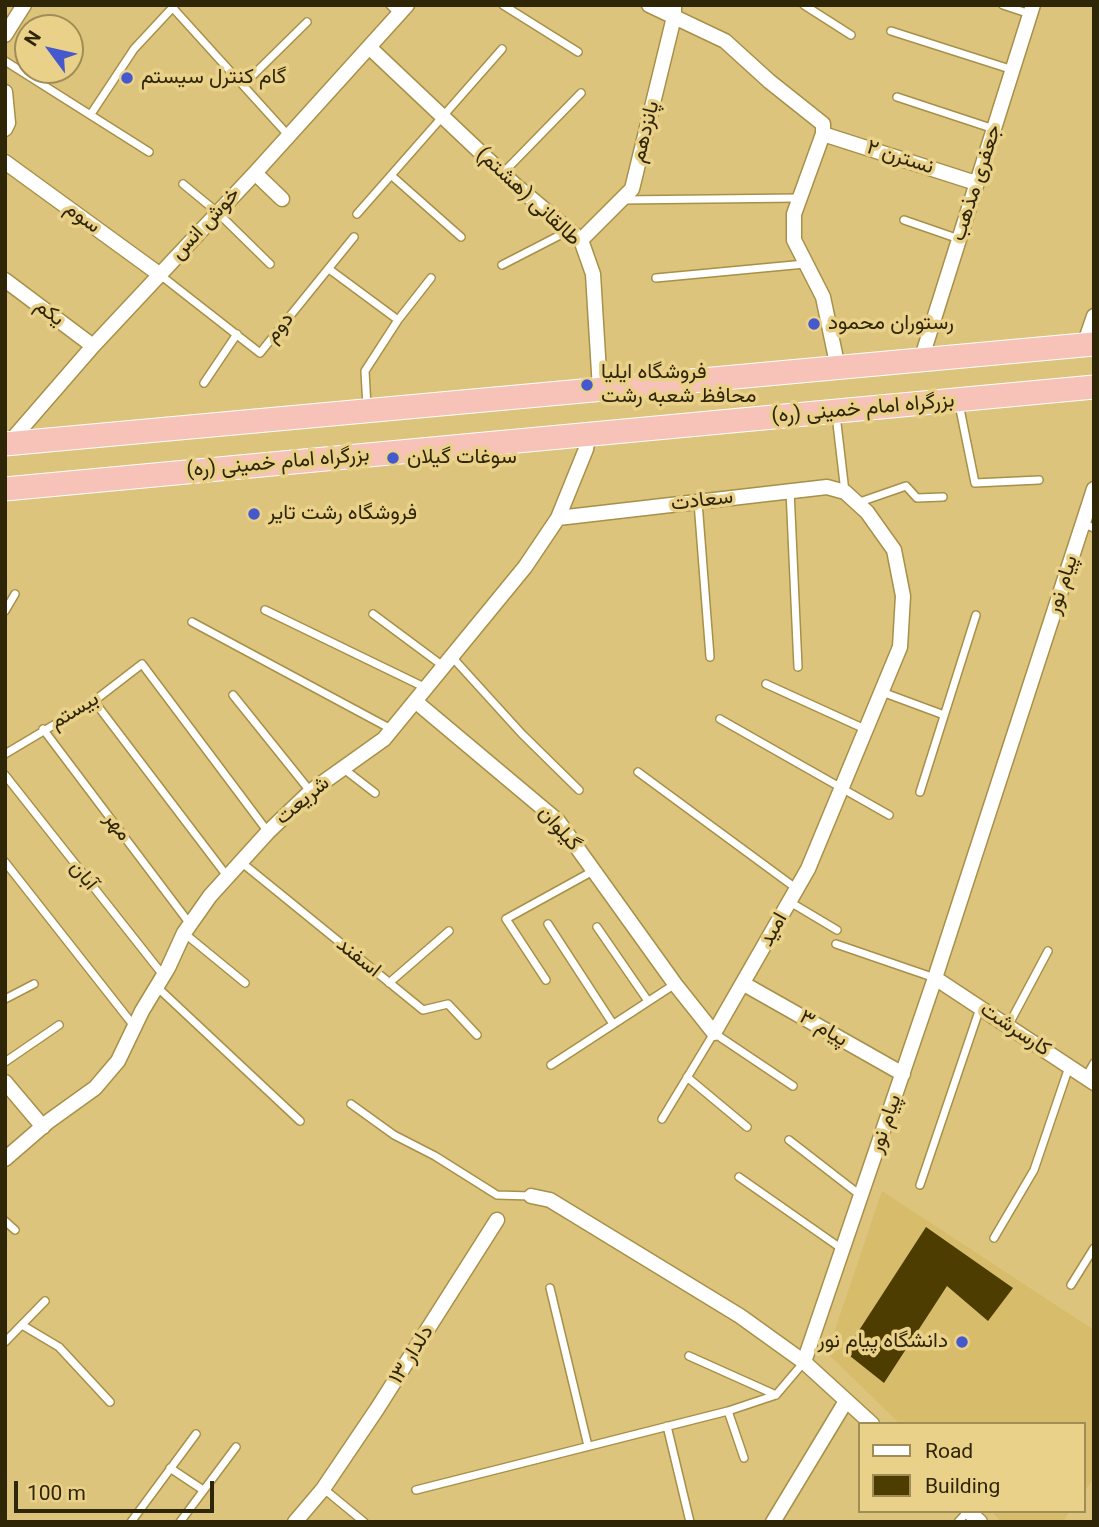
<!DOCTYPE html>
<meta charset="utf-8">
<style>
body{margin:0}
#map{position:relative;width:1099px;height:1527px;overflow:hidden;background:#ddc47c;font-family:Roboto,sans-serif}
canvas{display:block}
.frame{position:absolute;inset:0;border:7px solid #2f2607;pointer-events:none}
.legend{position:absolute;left:858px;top:1422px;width:228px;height:91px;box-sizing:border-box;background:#ead189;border:2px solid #9f8d55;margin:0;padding:9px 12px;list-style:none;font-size:21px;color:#2f2607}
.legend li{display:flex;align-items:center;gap:14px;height:35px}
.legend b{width:35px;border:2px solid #9f8d55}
.north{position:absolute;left:14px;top:14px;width:70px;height:70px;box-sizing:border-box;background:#ead189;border:2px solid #9f8d55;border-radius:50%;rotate:303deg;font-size:19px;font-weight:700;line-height:28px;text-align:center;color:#2f2607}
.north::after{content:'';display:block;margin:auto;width:24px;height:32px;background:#4559cd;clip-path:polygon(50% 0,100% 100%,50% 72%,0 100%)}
.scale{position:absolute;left:14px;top:1481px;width:200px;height:32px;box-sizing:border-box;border:4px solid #2f2607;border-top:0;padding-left:9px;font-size:21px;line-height:24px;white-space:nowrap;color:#2f2607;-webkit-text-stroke:5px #ead189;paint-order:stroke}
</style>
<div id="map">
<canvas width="1099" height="1527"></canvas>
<div class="frame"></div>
<ul class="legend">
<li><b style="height:9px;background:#fff"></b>Road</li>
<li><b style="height:19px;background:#4e3d00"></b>Building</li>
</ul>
<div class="north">N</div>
<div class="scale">100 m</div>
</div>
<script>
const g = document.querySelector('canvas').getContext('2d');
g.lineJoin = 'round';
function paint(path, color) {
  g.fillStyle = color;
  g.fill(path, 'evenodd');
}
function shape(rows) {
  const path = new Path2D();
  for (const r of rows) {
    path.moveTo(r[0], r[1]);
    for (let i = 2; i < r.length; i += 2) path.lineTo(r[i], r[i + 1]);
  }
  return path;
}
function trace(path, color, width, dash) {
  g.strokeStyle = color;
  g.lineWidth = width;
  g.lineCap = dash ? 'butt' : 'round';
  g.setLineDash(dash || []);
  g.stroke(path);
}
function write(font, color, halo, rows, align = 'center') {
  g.font = font + ' Roboto,Vazirmatn,sans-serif';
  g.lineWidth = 7;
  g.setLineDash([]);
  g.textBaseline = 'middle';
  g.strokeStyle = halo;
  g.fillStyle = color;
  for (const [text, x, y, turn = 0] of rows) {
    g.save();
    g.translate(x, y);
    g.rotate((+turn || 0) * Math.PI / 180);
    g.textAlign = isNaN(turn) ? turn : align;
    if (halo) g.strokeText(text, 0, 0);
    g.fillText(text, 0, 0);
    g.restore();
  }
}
paint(shape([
 [882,1191,1094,1330,1094,1478,1083,1493,1083,1424,900,1424,827,1353],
 [991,1511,1070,1511,1063,1522,1001,1522]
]), '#d7bc6b');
paint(shape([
 [926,1227,1013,1288,988,1321,947,1286,884,1383,845,1352]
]), '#4e3d00');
const service = shape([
 [390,5,399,14],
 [503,5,578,52],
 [804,5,851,35],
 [1003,5,1030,14],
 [172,7,288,135],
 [891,31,1013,70],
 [5,61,149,152],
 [243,85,307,22],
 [897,97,994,129],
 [91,114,134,49,174,6],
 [503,173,581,93],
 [392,176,461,237],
 [183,184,217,212,270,264],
 [621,200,798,198],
 [357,214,502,49],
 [904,220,959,239],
 [502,265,570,230],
 [329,269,398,320],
 [159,274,260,353,354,237],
 [656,278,805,264],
 [204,383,237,334],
 [959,404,975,483,1039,480],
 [367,407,365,371,398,320,431,278],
 [836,415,845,492],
 [790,490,798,667],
 [698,502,710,657],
 [857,503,906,486,917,498,943,497],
 [1084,524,1094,528],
 [265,610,426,688],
 [5,611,15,594],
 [373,614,443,666],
 [192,622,391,729],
 [452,657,522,734,579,790],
 [766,684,867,730],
 [882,692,944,715],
 [233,695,310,791],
 [94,701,227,876],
 [720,719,889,815],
 [43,729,190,924],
 [5,754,94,701,142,664,268,832],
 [344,769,375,793],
 [638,772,797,889],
 [5,775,163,975],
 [920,792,976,615],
 [5,862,134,1026],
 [241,862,423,1010,448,1004,477,1035],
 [790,902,837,930],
 [548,924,613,1024],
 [597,927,648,1001],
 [184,933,245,983],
 [836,944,935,978],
 [546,980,506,919,593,871],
 [389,983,449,931],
 [157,987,300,1121],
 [5,999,34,984],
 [1008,1026,1048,951],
 [5,1062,59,1025],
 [551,1065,675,984],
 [687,1077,747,1127],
 [1086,1077,1094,1063],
 [351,1104,394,1135,435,1156,497,1195,531,1196],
 [662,1119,714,1033,793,1086],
 [789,1140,860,1195],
 [739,1177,842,1249],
 [920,1185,980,1008],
 [5,1221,15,1230],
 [994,1238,1034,1170,1069,1067],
 [1071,1285,1094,1248],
 [550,1288,588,1446],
 [22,1325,59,1347,110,1402],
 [5,1342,45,1301],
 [689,1356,776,1395],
 [728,1411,744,1458],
 [667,1426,690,1522],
 [170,1468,203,1490],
 [324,1489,364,1522],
 [416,1490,728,1411,776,1395,804,1362],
 [131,1522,196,1434],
 [180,1522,236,1447],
 [958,1522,968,1511]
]);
const minor = shape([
 [649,5,725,41,769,81,823,124,823,134,794,214,794,240,823,297,838,368],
 [5,35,24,5],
 [369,47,514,184,581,240,593,274,600,389],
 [5,92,8,123,5,129],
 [823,134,976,183],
 [5,162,159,274],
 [255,173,282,199],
 [581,240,632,189,674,17,674,5],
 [5,280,93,346],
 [1084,345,1094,316],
 [921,360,1033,5],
 [8,444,93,346,255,173,407,5],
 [415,701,558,821,675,984,714,1033,808,869,900,647,903,596,894,550,867,512,845,492,827,487,558,518],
 [935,978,1094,1083],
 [744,984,903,1074],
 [5,1082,43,1127],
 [5,1159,49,1121,95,1088,118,1061,142,1011,168,968,184,933,210,896,268,832,311,791,384,739,525,567,558,518,586,449,589,434],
 [531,1196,550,1200,740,1316,804,1362,872,1424],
 [804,1362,935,978,1094,489],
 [968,1511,980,1522],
 [295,1522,323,1489,377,1409,497,1220],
 [773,1522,846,1401]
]);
const trunk = shape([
 [5,444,1094,344],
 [5,489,1094,387]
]);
trace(service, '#a89049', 10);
trace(minor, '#a89049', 17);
trace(trunk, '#fff', 25);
trace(service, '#fff', 7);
trace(minor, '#fff', 14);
trace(trunk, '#f7c2b8', 23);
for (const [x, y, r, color] of [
 [127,78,7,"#4559cd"],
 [814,324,7,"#4559cd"],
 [587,385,7,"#4559cd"],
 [393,458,7,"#4559cd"],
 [254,514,7,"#4559cd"],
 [962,1342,7,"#4559cd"]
]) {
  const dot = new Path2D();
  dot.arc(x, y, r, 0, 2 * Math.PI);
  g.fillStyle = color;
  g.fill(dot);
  trace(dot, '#ead189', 2.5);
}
write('21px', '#2f2607', '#ead189', [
 ["گام کنترل سیستم",141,78],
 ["رستوران محمود",828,324],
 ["فروشگاه ایلیا",601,373],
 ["محافظ شعبه رشت",601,397],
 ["سوغات گیلان",407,458],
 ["فروشگاه رشت تاير",268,514],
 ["دانشگاه پیام نور",948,1342,"right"]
], 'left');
write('21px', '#2f2607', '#ead189', [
 ["پانزدهم",646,132,-76],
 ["نسترن ۲",900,158,18],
 ["جعفری مذهب",977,183,-72],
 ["طالقانی (هشتم)",528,197,43],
 ["سوم",82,218,36],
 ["خوش انس",206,224,-47],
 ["یکم",49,313,37],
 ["دوم",280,328,-50],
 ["بزرگراه امام خمینی (ره)",863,409,-5],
 ["بزرگراه امام خمینی (ره)",278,463,-5],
 ["سعادت",702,501,-7],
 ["پیام نور",1063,585,-72],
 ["بیستم",75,711,-31],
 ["شریعت",303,801,-40],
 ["مهر",117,827,53],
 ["گیلوان",559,829,49],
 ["آبان",83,876,51],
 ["امید",774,930,-61],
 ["اسفند",358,958,39],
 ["پیام ۳",823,1029,30],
 ["کارسرشت",1015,1030,34],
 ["پیام نور",886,1124,-71],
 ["دلدار ۱۳",412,1355,-58]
]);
</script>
